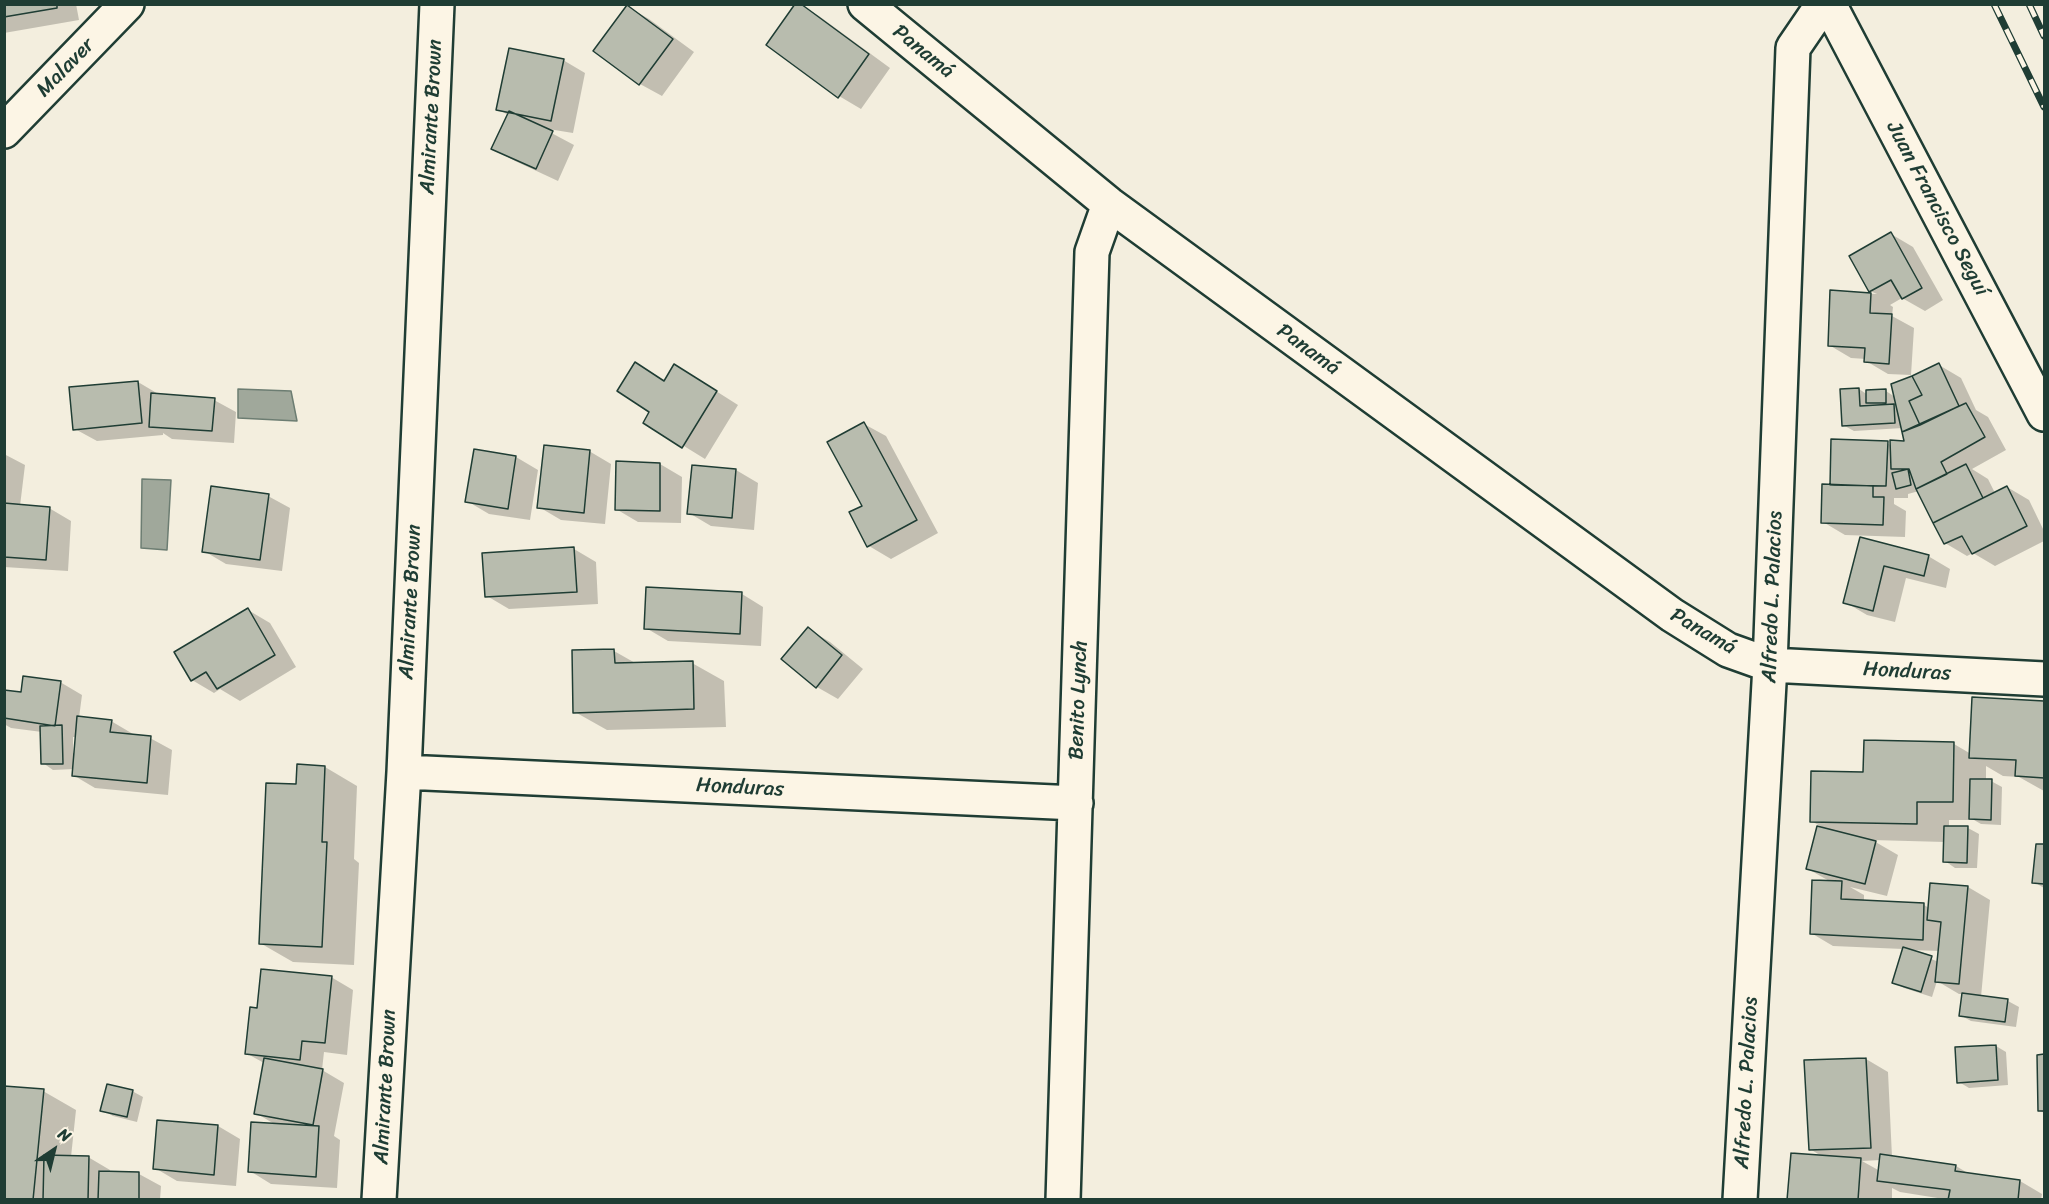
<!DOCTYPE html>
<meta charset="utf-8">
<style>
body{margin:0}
#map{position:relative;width:2049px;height:1204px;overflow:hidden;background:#f3eede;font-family:Sriracha,sans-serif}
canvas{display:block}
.frame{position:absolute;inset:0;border:6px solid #1f3d34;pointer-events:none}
.north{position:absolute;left:24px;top:1120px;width:60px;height:60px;-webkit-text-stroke:4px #fcf5e5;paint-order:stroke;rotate:35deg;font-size:16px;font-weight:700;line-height:24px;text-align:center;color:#1f3d34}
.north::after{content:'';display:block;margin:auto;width:21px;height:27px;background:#1f3d34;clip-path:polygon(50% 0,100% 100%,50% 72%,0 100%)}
</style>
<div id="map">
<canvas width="2049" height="1204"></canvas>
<div class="frame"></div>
<div class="north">N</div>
</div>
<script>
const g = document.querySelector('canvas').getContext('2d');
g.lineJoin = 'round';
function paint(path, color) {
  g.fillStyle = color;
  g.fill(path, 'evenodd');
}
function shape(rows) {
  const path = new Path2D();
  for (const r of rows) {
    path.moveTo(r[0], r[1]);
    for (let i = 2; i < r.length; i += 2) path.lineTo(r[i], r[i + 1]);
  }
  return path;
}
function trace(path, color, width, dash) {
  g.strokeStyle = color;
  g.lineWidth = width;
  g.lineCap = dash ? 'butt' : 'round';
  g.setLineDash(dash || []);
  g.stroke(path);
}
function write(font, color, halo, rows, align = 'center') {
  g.font = font + ' Sriracha,sans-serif';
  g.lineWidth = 4.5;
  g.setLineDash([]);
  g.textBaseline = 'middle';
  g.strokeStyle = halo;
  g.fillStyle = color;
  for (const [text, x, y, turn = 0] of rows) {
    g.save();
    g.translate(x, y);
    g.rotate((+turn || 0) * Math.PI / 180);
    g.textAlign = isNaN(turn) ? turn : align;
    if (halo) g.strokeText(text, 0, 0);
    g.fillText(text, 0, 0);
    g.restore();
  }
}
const water = shape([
 [238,389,291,391,297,421,238,418,238,389],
 [142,479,171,480,167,550,141,548,142,479]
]);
paint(water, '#a0a89b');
trace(water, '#6c7d72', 1.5);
paint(shape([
 [4,4,76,4,79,20,4,33],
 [799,4,819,16,890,68,861,109,839,96],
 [628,7,649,19,694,52,662,96,640,84,595,51],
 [563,60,585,73,573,133,542,128,574,145,558,181,515,161,493,149,508,115,498,109],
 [1891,234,1913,247,1943,300,1925,311,1902,298,1890,305,1893,307,1892,316,1914,328,1911,375,1888,374,1866,361,1866,359,1851,358,1829,345,1832,292,1877,294,1870,291],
 [1939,365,1961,378,1976,410,1988,417,2006,450,1972,469,1988,479,1995,493,2007,487,2029,500,2044,531,2044,541,1995,566,1973,553,1967,556,1945,543,1919,491,1908,494,1908,498,1894,498,1894,504,1906,511,1905,537,1845,535,1823,522,1831,486,1887,443,1892,446,1906,442,1903,428,1854,431,1843,425,1859,389,1868,395,1886,391,1895,397],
 [697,379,738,405,705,459,645,422,665,382],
 [138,382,160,395,214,400,236,412,234,443,172,439,163,433,163,435,97,441,75,429],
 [864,424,886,436,938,533,891,559,869,546,864,506],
 [589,451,611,464,605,524,561,520,539,507],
 [4,454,25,465,20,506,49,508,71,521,68,571,4,567],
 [516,457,538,470,530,520,489,514,467,501],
 [660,464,682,477,681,523,638,522,616,509],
 [736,470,758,483,754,530,711,526,689,513],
 [268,496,290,508,282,571,226,564,204,551],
 [1861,538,1928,556,1950,569,1946,588,1906,578,1895,622,1867,615,1845,602],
 [574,549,596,562,598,604,509,609,487,596],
 [742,594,763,607,761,646,668,641,646,628],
 [248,610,270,623,296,667,240,701,220,689,214,693,192,680],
 [808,629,830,642,863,669,838,699,817,687],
 [614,651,637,664,692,663,724,681,726,727,607,730,575,712],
 [60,682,82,695,79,718,111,721,133,734,133,736,150,738,172,750,168,795,95,788,73,775,74,769,53,770,43,763,42,732,11,728,4,724,4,692,22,694],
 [73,737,77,737,75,753,73,753],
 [1973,698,2044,702,2044,791,2019,777,2003,776,1986,766,1986,781,1991,781,2002,787,2001,825,1981,824,1974,820,1949,820,1949,827,1968,828,1979,834,1977,868,1955,868,1945,861,1945,842,1872,840,1898,855,1887,896,1850,887,1864,895,1864,901,1924,905,1929,908,1932,884,1968,887,1990,900,1981,997,2008,1001,2019,1007,2016,1027,1971,1021,1960,1015,1963,994,1959,994,1937,981,1932,997,1904,988,1893,982,1903,949,1833,946,1811,933,1831,882,1808,869,1824,828,1811,821,1865,773,1954,744,1971,754],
 [1910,950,1940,951,1939,962,1910,951],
 [325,767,357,786,354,859,359,863,354,965,293,962,260,943],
 [2037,845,2044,846,2044,888,2034,882],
 [331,977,353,990,347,1055,324,1052,322,1070,344,1083,334,1136,340,1140,337,1188,271,1184,250,1171,276,1125,256,1113,264,1063,246,1053,259,1009],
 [1996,1046,2006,1052,2008,1085,1969,1088,1959,1082],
 [2039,1056,2044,1056,2044,1113,2039,1110],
 [1866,1059,1888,1072,1892,1157,1956,1166,1971,1175,2020,1181,2042,1194,2041,1200,1950,1200,1900,1192,1892,1188,1892,1200,1789,1200,1823,1157,1810,1149],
 [1881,1160,1880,1171,1862,1161],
 [43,1091,76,1110,71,1157,88,1157,110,1170,110,1173,139,1174,161,1186,160,1200,4,1200],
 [132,1091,143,1097,137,1122,113,1116,102,1110],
 [218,1126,240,1139,236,1186,177,1181,155,1168]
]), '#0003');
const building = shape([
 [4,4,57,4,57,8,4,17,4,4],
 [795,4,801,4,869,54,838,98,766,45,795,4],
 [627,5,673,39,639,85,593,51,627,5],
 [509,48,564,59,551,121,496,110,509,48],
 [509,111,553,131,536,169,491,149,509,111],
 [1891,232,1922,288,1902,299,1891,280,1869,292,1849,256,1891,232],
 [1830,290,1871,293,1870,313,1892,314,1889,364,1864,362,1865,348,1828,346,1830,290],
 [635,362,664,381,674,364,717,391,682,448,643,423,649,412,617,391,635,362],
 [1939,363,1959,406,1920,425,1909,401,1922,395,1912,376,1939,363],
 [1912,376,1922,395,1909,401,1920,425,1902,432,1891,384,1912,376],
 [138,381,142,423,73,430,69,387,138,381],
 [1859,388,1860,406,1894,404,1895,423,1842,426,1840,389,1859,388],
 [1886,389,1886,403,1866,403,1866,390,1886,389],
 [151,393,215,398,212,431,149,427,151,393],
 [1966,403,1985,437,1941,462,1947,474,1916,489,1909,469,1891,469,1890,440,1904,441,1902,432,1966,403],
 [864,422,917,520,867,547,849,512,862,506,827,442,864,422],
 [1831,439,1888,441,1886,486,1830,485,1831,439],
 [544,445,590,450,584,513,537,508,544,445],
 [474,449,516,456,508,509,465,502,474,449],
 [616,461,660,463,660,511,615,510,616,461],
 [1966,464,1983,498,1933,523,1916,489,1966,464],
 [692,465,736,469,732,518,687,514,692,465],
 [1908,469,1911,485,1896,489,1892,473,1908,469],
 [1822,484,1873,486,1873,497,1884,497,1883,525,1821,523,1822,484],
 [211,486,269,494,260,560,202,552,211,486],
 [2007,486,2027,526,1972,554,1962,536,1944,544,1933,523,2007,486],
 [4,503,50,507,46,560,4,557,4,503],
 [1860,537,1929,555,1924,576,1884,566,1873,611,1843,603,1860,537],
 [574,547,577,592,485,597,482,553,574,547],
 [646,587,742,592,740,634,644,629,646,587],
 [248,608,275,655,217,689,206,672,191,681,174,652,248,608],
 [808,627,842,655,816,688,781,659,808,627],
 [614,649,615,663,693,661,694,709,573,713,572,650,614,649],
 [23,676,61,681,55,726,4,718,4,690,21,692,23,676],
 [1972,697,2044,701,2044,778,2015,776,2016,760,1969,758,1972,697],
 [77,716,112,720,110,732,151,736,147,783,72,776,77,716],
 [62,725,63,764,41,764,40,726,62,725],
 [1864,740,1954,742,1953,802,1917,802,1917,824,1810,822,1811,771,1863,772,1864,740],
 [297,764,325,766,322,842,327,842,322,947,259,944,266,783,296,784,297,764],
 [1970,779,1992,779,1991,820,1969,819,1970,779],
 [1817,826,1876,841,1865,884,1806,869,1817,826],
 [1944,826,1968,826,1967,863,1943,862,1944,826],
 [2036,844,2044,844,2044,884,2032,883,2036,844],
 [1812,880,1842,881,1841,899,1924,903,1923,940,1810,934,1812,880],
 [1930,883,1968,886,1959,984,1935,982,1941,922,1927,920,1930,883],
 [1903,947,1932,956,1921,992,1892,983,1903,947],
 [261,969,332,976,325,1043,302,1041,300,1060,245,1054,250,1007,257,1008,261,969],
 [1962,993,2008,999,2005,1022,1959,1016,1962,993],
 [1996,1045,1998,1080,1957,1083,1955,1047,1996,1045],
 [2044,1054,2044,1111,2038,1111,2037,1055,2044,1054],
 [264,1058,323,1069,313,1125,254,1114,264,1058],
 [1866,1058,1871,1148,1809,1150,1804,1060,1866,1058],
 [107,1084,133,1090,127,1117,100,1111,107,1084],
 [4,1086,44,1089,33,1200,4,1200,4,1086],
 [157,1120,218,1125,214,1175,153,1169,157,1120],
 [251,1122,319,1126,316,1177,248,1172,251,1122],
 [1791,1153,1861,1158,1858,1200,1787,1200,1791,1153],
 [1880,1154,1956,1165,1955,1171,2020,1180,2018,1200,1948,1200,1950,1190,1877,1181,1880,1154],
 [44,1155,89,1156,88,1200,43,1200,44,1155],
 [99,1171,139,1172,139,1200,98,1200,99,1171]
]);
paint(building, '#b8bcae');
trace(building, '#1f3d34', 1.5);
const street = shape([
 [865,4,1109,204,1672,615,1728,650,1770,665,2044,679],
 [1829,4,2044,414],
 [4,131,127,4],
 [404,772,1076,803],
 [379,1200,404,772,437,4],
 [1063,1200,1092,252,1109,204],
 [1740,1200,1770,665,1793,48,1823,4]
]);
trace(street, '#1f3d34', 38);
trace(street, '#fcf5e5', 33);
const rail = shape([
 [1994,4,2044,107],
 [2029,4,2044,36]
]);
trace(rail, '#1f3d34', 7);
trace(rail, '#fcf5e5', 4.5, [14]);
write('21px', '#1f3d34', '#fcf5e5', [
 ["Panamá",923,52,39],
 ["Malaver",66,68,-46],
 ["Almirante Brown",432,117,-87],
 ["Juan Francisco Seguí",1937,209,62],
 ["Panamá",1308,350,36],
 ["Alfredo L. Palacios",1773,597,-88],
 ["Almirante Brown",411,602,-87],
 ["Panamá",1703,632,30],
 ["Honduras",1907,672,3],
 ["Benito Lynch",1079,700,-88],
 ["Honduras",740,788,3],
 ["Alfredo L. Palacios",1747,1083,-87],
 ["Almirante Brown",386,1087,-87]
]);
</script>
